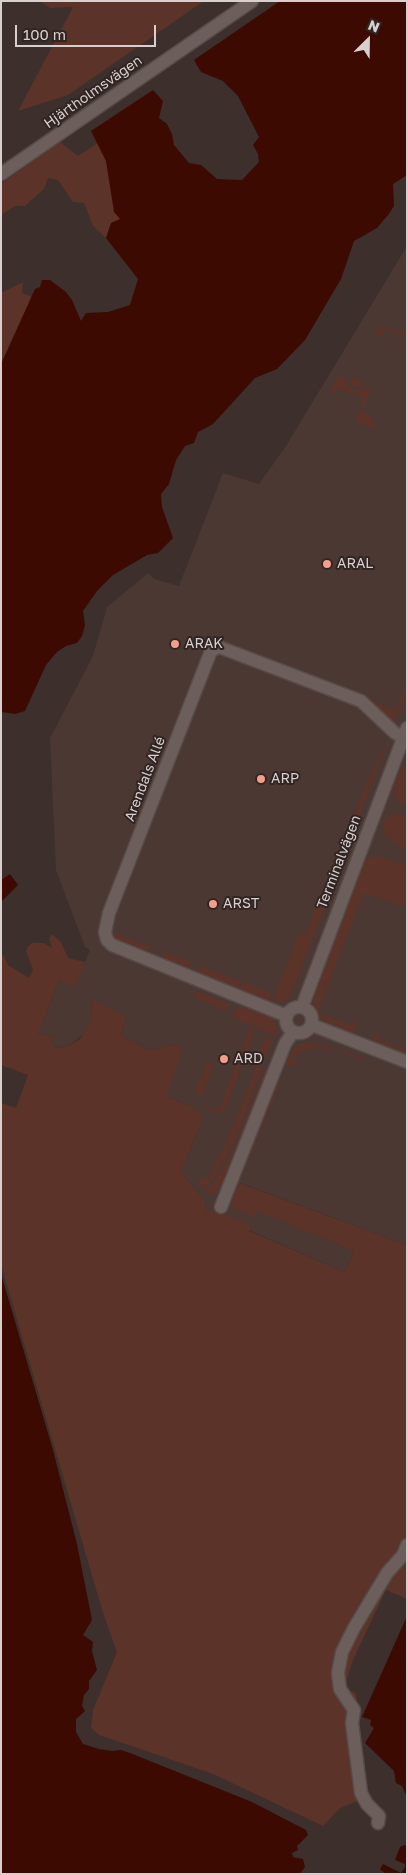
<!DOCTYPE html>
<meta charset="utf-8">
<style>
body{margin:0}
#map{position:relative;width:408px;height:1875px;overflow:hidden;background:#3c2f2c;font-family:"Golos Text",sans-serif}
canvas{display:block}
.frame{position:absolute;inset:0;border:2px solid #d8d0ce;pointer-events:none}
.north{position:absolute;left:343px;top:15px;width:50px;height:50px;-webkit-text-stroke:4px #312523;paint-order:stroke;rotate:23deg;font-size:14px;font-weight:700;line-height:20px;text-align:center;color:#d8d0ce}
.north::after{content:'';display:block;margin:auto;width:18px;height:22px;background:#d8d0ce;clip-path:polygon(50% 0,100% 100%,50% 72%,0 100%)}
.scale{position:absolute;left:15px;top:25px;width:141px;height:22px;box-sizing:border-box;border:2px solid #d8d0ce;border-top:0;padding-left:6px;font-size:15px;line-height:18px;white-space:nowrap;color:#d8d0ce;-webkit-text-stroke:4px #312523;paint-order:stroke}
</style>
<div id="map">
<canvas width="408" height="1875"></canvas>
<div class="frame"></div>
<div class="north">N</div>
<div class="scale">100 m</div>
</div>
<script>
const g = document.querySelector('canvas').getContext('2d');
g.lineJoin = 'round';
function paint(path, color) {
  g.fillStyle = color;
  g.fill(path, 'evenodd');
}
function shape(rows) {
  const path = new Path2D();
  for (const r of rows) {
    if (r.length === 3) {
      path.moveTo(r[0] + r[2], r[1]);
      path.arc(r[0], r[1], r[2], 0, 2 * Math.PI);
      continue;
    }
    path.moveTo(r[0], r[1]);
    for (let i = 2; i < r.length; i += 2) path.lineTo(r[i], r[i + 1]);
  }
  return path;
}
function trace(path, color, width, dash) {
  g.strokeStyle = color;
  g.lineWidth = width;
  g.lineCap = dash ? 'butt' : 'round';
  g.setLineDash(dash || []);
  g.stroke(path);
}
function write(font, color, halo, rows, align = 'center') {
  g.font = font + ' "Golos Text",sans-serif';
  g.lineWidth = 4;
  g.setLineDash([]);
  g.textBaseline = 'middle';
  g.strokeStyle = halo;
  g.fillStyle = color;
  for (const [text, x, y, turn = 0] of rows) {
    g.save();
    g.translate(x, y);
    g.rotate((+turn || 0) * Math.PI / 180);
    g.textAlign = isNaN(turn) ? turn : align;
    if (halo) g.strokeText(text, 0, 0);
    g.fillText(text, 0, 0);
    g.restore();
  }
}
paint(shape([
 [407,246,407,1245,240,1183,258,1210,354,1251,345,1272,207,1212,204,1200,181,1172,202,1120,189,1105,166,1097,176,1044,150,1050,121,1036,126,1016,91,1001,92,1019,87,1031,69,1046,56,1048,51,1042,54,1037,38,1034,59,980,75,985,90,950,85,947,56,870,50,738,93,656,107,607,148,573,154,579,179,586,223,473,259,484,286,446]
]), '#4b3833');
paint(shape([
 [40,1,204,1,68,95,18,111,73,7,50,8],
 [60,142,78,156,98,143,100,145,106,161,121,219,111,223,106,238,93,226,84,203,73,202,58,180,48,178,44,189,25,206,15,206,1,215,1,184],
 [23,282,22,293,32,297,1,364,1,293],
 [386,327,407,335,407,338,385,329,382,336,375,334,378,328],
 [339,375,346,379,349,387,354,391,353,394,337,388,334,394,332,393,331,390],
 [354,378,360,379,364,385,358,388,353,386,350,380],
 [368,386,371,388,363,409,360,408,363,398,354,394,355,391,363,390],
 [359,410,371,416,376,425,375,429,355,421],
 [407,683,407,694,393,725,364,698,396,710],
 [384,746,385,749,341,863,337,867,329,864,330,862,337,863,340,854,335,852,336,850,341,851,363,792],
 [407,764,407,805,398,802,393,791,401,767],
 [394,813,407,817,407,851,388,838,383,833,384,821],
 [378,856,407,866,407,908,364,892,318,1011,319,1013,352,1025,356,1019,358,1024,356,1030,351,1033,324,1021,316,1013,313,1003,316,986,361,864,369,858],
 [328,889,331,890,291,994,287,1001,276,1002,274,996,299,933,306,936,321,894,323,890],
 [111,932,152,947,143,952,122,945,114,938],
 [52,934,61,942,68,958,85,962,75,986,59,980,38,1034,54,1037,51,1042,56,1048,69,1046,80,1039,92,1019,91,1000,126,1016,121,1036,150,1050,176,1044,183,1048,166,1097,189,1105,201,1113,202,1120,181,1172,204,1200,207,1212,221,1213,250,1225,249,1231,345,1272,354,1251,258,1211,254,1217,234,1209,231,1203,239,1183,407,1245,407,1599,386,1590,353,1660,344,1688,356,1693,357,1702,350,1709,360,1800,340,1808,323,1826,213,1774,114,1740,99,1735,91,1728,93,1710,117,1652,103,1613,1,1265,1,1103,16,1108,28,1075,1,1065,1,955,4,956,8,965,29,978,33,970,26,951,28,946,32,943,44,943,52,948,49,939],
 [161,951,192,962,189,969,168,963],
 [200,966,240,981,237,990,198,974],
 [242,981,270,992,271,1003,239,991],
 [196,991,227,1003,228,1010,226,1012,194,997],
 [244,1006,272,1016,277,1027,275,1036,232,1017,234,1009],
 [250,1028,255,1032,224,1111,218,1113,203,1107,202,1105,219,1110],
 [376,1033,381,1033,379,1040,407,1050,407,1055,376,1042,373,1039],
 [264,1035,273,1039,267,1055,259,1051,266,1039],
 [305,1043,322,1045,365,1058,363,1060,333,1049,325,1052,325,1047,315,1047,294,1056,292,1059,298,1063,296,1065,287,1065,286,1064,291,1052,300,1044],
 [208,1060,214,1065,203,1094,200,1096,195,1090],
 [254,1061,263,1065,235,1139,215,1177,203,1190,200,1183,200,1177,208,1179,234,1125,255,1069,251,1063],
 [266,1067,269,1068,268,1072,221,1191,209,1194,205,1191,215,1181,233,1151],
 [278,1081,280,1082,249,1159,248,1156]
]), '#5c3329');
paint(shape([
 [280,1,407,1,407,175,393,184,394,206,388,215,377,228,354,241,341,279,305,340,277,369,255,378,213,424,198,432,194,443,185,446,176,460,169,484,161,494,162,507,173,538,158,553,147,555,113,575,97,591,83,611,85,625,82,636,77,643,66,646,57,652,46,665,25,711,15,714,2,712,1,364,35,289,40,287,42,280,50,280,66,292,72,300,81,321,86,313,108,312,130,305,138,279,106,238,111,223,120,219,114,212,106,161,91,131,153,90,163,101,159,118,167,124,172,134,174,145,189,163,201,165,217,179,242,180,259,162,258,154,253,145,259,137,238,96,223,81,201,72,194,60],
 [10,874,18,885,1,902,1,880],
 [1,1274,53,1450,77,1544,92,1620,83,1635,93,1642,92,1651,97,1670,89,1681,89,1689,84,1695,82,1706,85,1711,76,1719,76,1732,83,1744,99,1749,112,1751,121,1750,130,1753,252,1802,306,1830,308,1835,297,1846,298,1850,292,1853,293,1857,303,1859,305,1867,300,1874,1,1874],
 [407,1616,407,1797,402,1786,396,1783,394,1771,365,1743,374,1728,370,1725,371,1720,362,1717],
 [404,1845,407,1846,407,1874,386,1874,380,1869,383,1864,401,1873,405,1867,405,1864,395,1860,400,1847]
]), '#3d0a02');
const minor = shape([
 [1,174,252,1],
 [299,1020,13],
 [302,1007,407,728],
 [287,1016,112,945,107,940,105,932,109,913,211,651,219,647,361,701,395,733,403,737],
 [312,1025,407,1062],
 [221,1207,285,1044,293,1032],
 [378,1823,379,1816,367,1804,361,1793,352,1723,354,1710,340,1689,338,1673,342,1652,354,1628,387,1573,403,1555,407,1545]
]);
trace(minor, '#564b49', 15);
trace(minor, '#6c5e5a', 12);
for (const [x, y, r, color] of [
 [327,564,5,"#f49e89"],
 [175,644,5,"#f49e89"],
 [261,779,5,"#f49e89"],
 [213,904,5,"#f49e89"],
 [224,1059,5,"#f49e89"]
]) {
  const dot = new Path2D();
  dot.arc(x, y, r, 0, 2 * Math.PI);
  g.fillStyle = color;
  g.fill(dot);
  trace(dot, '#312523', 2);
}
write('14px', '#d8d0ce', '#312523', [
 ["Hjärtholmsvägen",93,92,-35],
 ["Arendals Allé",145,779,-69],
 ["Terminalvägen",339,862,-69]
]);
write('14px', '#d8d0ce', '#312523', [
 ["ARAL",337,564],
 ["ARAK",185,644],
 ["ARP",271,779],
 ["ARST",223,904],
 ["ARD",234,1059]
], 'left');
</script>
